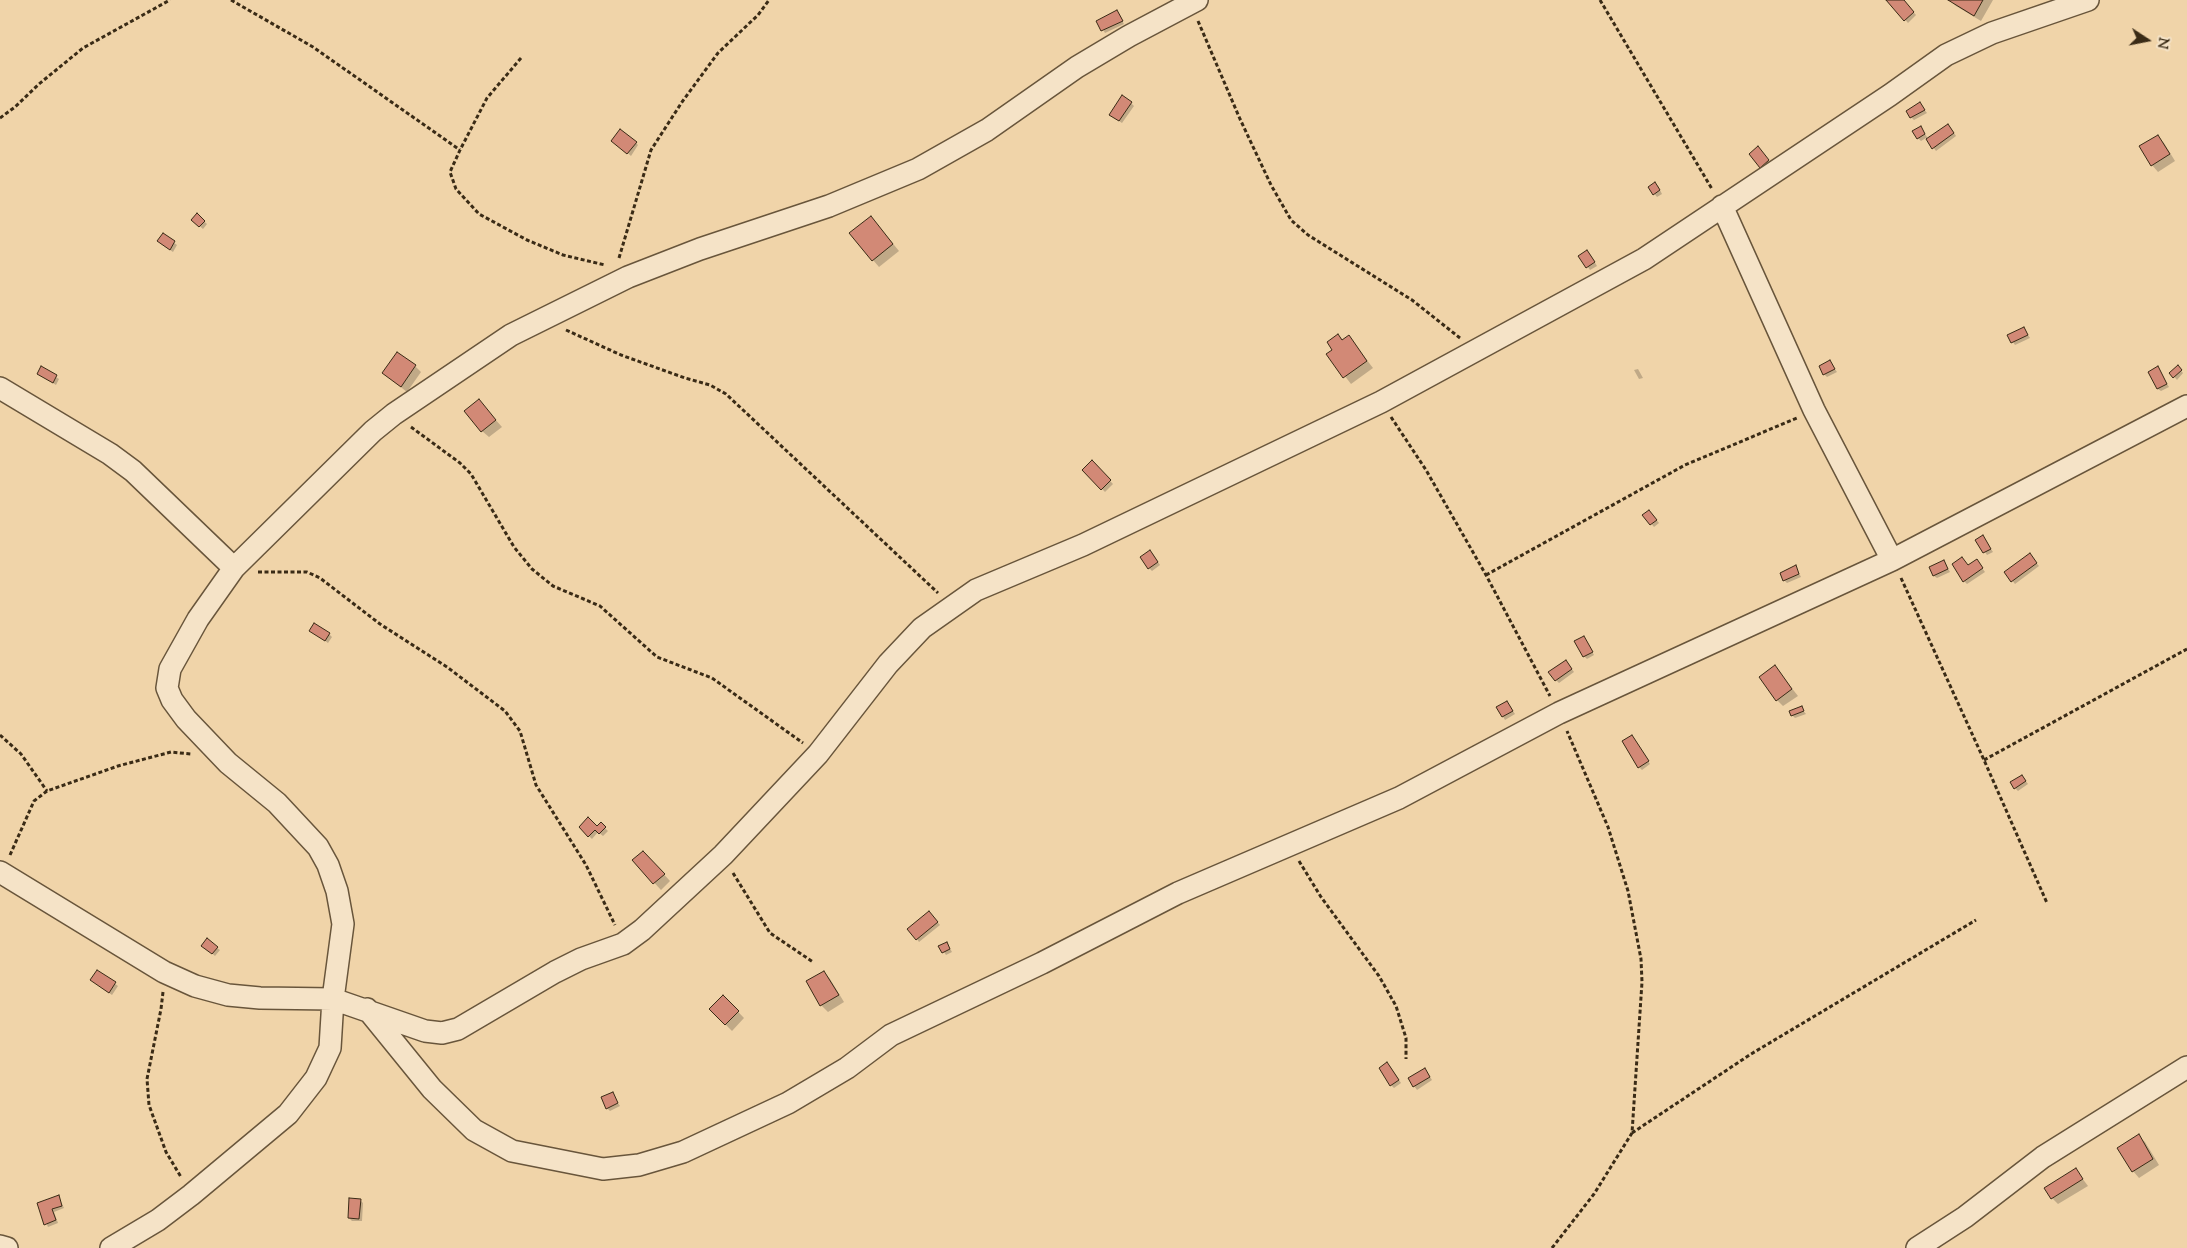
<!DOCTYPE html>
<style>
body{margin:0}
#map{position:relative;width:2187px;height:1248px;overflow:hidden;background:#f0d4a9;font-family:"Sorts Mill Goudy",serif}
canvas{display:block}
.north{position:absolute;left:2122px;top:15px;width:50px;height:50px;-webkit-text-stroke:4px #f5e3c7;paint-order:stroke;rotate:101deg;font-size:14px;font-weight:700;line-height:20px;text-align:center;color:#3a2b16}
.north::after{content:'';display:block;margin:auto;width:18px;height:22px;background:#3a2b16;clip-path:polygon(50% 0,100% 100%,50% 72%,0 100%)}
</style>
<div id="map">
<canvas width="2187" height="1248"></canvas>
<div class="north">N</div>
</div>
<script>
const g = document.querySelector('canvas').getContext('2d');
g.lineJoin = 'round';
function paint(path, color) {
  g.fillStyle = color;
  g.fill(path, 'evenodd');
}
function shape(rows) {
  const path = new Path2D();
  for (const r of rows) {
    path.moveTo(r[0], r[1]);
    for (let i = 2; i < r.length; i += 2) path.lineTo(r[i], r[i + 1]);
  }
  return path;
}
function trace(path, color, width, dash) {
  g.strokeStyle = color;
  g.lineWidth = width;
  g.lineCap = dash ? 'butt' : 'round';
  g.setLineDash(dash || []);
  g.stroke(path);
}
paint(shape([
 [1888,0,1903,0,1916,15,1908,23],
 [1949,0,1993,0,1981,21,1956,6],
 [1117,12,1124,24,1105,33,1098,21],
 [1131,103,1134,106,1122,123,1113,117],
 [1920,104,1927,113,1914,120,1911,117],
 [1951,128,1956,136,1936,151,1926,138,1921,141,1918,138,1923,130,1928,139],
 [2158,137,2164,143,2175,161,2158,172,2152,165],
 [616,143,636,143,638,145,631,156],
 [1761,151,1771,164,1763,170,1761,167],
 [1658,186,1662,194,1657,197,1649,187],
 [197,215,207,224,203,229,193,220],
 [871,217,899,251,879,267,873,260],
 [163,235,177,245,173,252,161,244],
 [1590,254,1597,266,1590,270,1580,256],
 [2024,328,2030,338,2015,345,2009,336],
 [1338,335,1344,341,1349,337,1373,368,1351,384,1328,354,1334,350],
 [1832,365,1837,372,1827,377,1824,374],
 [415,366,421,372,407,392,383,373],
 [2178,367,2183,373,2177,380,2171,373],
 [42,368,59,379,56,385,38,374],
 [2158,368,2169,387,2161,391,2158,389],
 [1638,369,1643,378,1639,379,1634,370],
 [479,401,502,427,489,437,482,431],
 [1092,462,1113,484,1105,492,1084,470],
 [1652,514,1659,523,1654,527,1644,515],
 [1977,540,1985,540,1993,552,1987,555],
 [1153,554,1160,565,1152,571,1149,568],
 [2032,558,2039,566,2015,584,2006,573],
 [1944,561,1950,572,1937,578,1934,576],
 [1977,561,1985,572,1967,584,1964,581,1968,567],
 [1796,567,1801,577,1787,583,1784,580],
 [311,631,329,634,332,637,328,643],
 [1584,637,1594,655,1587,659,1584,656],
 [1568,664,1574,672,1559,683,1556,680],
 [1775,667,1798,696,1783,706,1777,700],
 [1507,702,1515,714,1505,720,1498,708],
 [1801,708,1806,714,1795,718,1792,715],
 [1634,739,1650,764,1642,770,1639,767],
 [2022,776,2028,784,2018,791,2015,788],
 [601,824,608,831,603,836,598,832,592,839,580,827,597,828],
 [650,859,670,881,661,890,634,861],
 [932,916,940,925,919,942,917,939],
 [947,943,952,952,946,955,940,946],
 [206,948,217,948,220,950,215,956],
 [98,971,118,986,112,995,95,983],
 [824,972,830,979,844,1002,828,1012,821,1005,808,982],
 [723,996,744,1018,732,1031,710,1009],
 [1390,1066,1401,1083,1394,1088,1391,1085],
 [1427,1072,1432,1080,1417,1090,1409,1079],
 [612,1094,620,1106,610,1111,607,1108],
 [2138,1136,2145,1142,2159,1165,2139,1178,2133,1171],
 [2076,1170,2088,1186,2058,1204,2052,1198],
 [58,1196,64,1208,54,1212,58,1223,48,1227,38,1204],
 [360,1200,363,1203,362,1221,352,1221,349,1218]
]), '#0003');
const building = shape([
 [1886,0,1904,0,1914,12,1904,21,1886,0],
 [1948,0,1983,0,1974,16,1948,0],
 [1117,10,1123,21,1101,31,1096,21,1117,10],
 [1122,95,1132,102,1119,121,1109,115,1122,95],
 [1920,102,1925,110,1910,118,1906,111,1920,102],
 [1948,124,1954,133,1932,149,1926,139,1948,124],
 [1921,126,1925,134,1917,139,1912,131,1921,126],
 [620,129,637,142,627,154,611,141,620,129],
 [2158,135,2170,154,2151,166,2139,146,2158,135],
 [1758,146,1769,160,1760,168,1749,154,1758,146],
 [1655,182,1660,190,1653,195,1648,187,1655,182],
 [197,213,205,221,199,227,191,220,197,213],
 [871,216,893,244,872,261,849,233,871,216],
 [163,233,175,241,170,250,157,241,163,233],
 [1587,250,1595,262,1586,268,1578,256,1587,250],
 [2024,327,2028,335,2011,343,2007,335,2024,327],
 [1338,334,1342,340,1349,335,1367,361,1343,378,1326,354,1332,350,1327,342,1338,334],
 [397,352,416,365,401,387,382,373,397,352],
 [1830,360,1835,369,1823,375,1819,366,1830,360],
 [2178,365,2182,370,2173,378,2169,373,2178,365],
 [41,366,57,375,53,383,37,374,41,366],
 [2158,366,2167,384,2157,389,2148,372,2158,366],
 [479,399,496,420,481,432,464,411,479,399],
 [1092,460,1111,480,1101,490,1082,470,1092,460],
 [1649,510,1657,520,1650,525,1642,515,1649,510],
 [1983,535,1991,549,1983,553,1975,540,1983,535],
 [1150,550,1158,562,1148,569,1140,557,1150,550],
 [2030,553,2037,563,2011,582,2004,572,2030,553],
 [1962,557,1968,565,1977,559,1983,568,1963,582,1952,564,1962,557],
 [1944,560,1948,569,1933,576,1929,567,1944,560],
 [1796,565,1799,574,1783,581,1780,573,1796,565],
 [314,623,330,633,325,641,309,631,314,623],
 [1584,636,1593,652,1583,657,1574,641,1584,636],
 [1566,660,1572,669,1555,681,1548,672,1566,660],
 [1775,665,1792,689,1776,701,1759,677,1775,665],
 [1507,701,1513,711,1502,717,1496,707,1507,701],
 [1802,706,1804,711,1791,716,1789,711,1802,706],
 [1632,735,1649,761,1638,768,1622,741,1632,735],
 [2022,775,2026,781,2014,789,2010,782,2022,775],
 [588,817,597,826,601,822,606,827,599,834,595,830,588,837,579,827,588,817],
 [643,851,665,874,653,884,632,860,643,851],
 [929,911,938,922,916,940,907,929,929,911],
 [207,938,218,947,212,954,201,946,207,938],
 [947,942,950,949,942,953,938,946,947,942],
 [97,970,116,982,109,993,90,980,97,970],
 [824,971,839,995,820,1006,806,981,824,971],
 [723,995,739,1011,725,1025,709,1009,723,995],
 [1387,1062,1399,1080,1390,1086,1379,1068,1387,1062],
 [1425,1068,1430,1077,1413,1087,1408,1078,1425,1068],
 [613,1092,618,1103,606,1109,601,1097,613,1092],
 [2139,1134,2153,1159,2132,1172,2117,1148,2139,1134],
 [2076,1168,2083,1179,2051,1199,2044,1188,2076,1168],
 [59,1195,62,1206,52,1209,56,1220,44,1225,37,1203,59,1195],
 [349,1198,361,1199,359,1219,348,1218,349,1198]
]);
paint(building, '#d28976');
trace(building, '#3a2b16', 1);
const street = shape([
 [1722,206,1814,410,1892,560],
 [0,388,110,454,133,471,234,568],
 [0,872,164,972,195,986,228,995,260,998,333,999,425,1031,442,1033,458,1029,555,972,581,959,623,944,642,930,723,855,818,754,888,664,922,628,976,590,1083,545,1381,402,1644,259,1890,95,1946,55,1992,33,2088,0],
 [367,1009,432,1089,474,1130,512,1151,603,1169,639,1165,683,1152,788,1103,847,1068,891,1035,1042,963,1178,893,1399,798,1559,713,1892,560,2187,406],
 [0,1246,7,1248],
 [111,1248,158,1220,191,1195,288,1114,316,1078,330,1048,333,999,343,924,337,891,328,865,318,847,277,803,228,763,186,719,172,700,167,688,170,669,198,619,234,568,373,431,394,414,511,335,628,277,700,249,829,206,918,169,987,130,1077,67,1129,36,1197,0],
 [1917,1248,1965,1217,2043,1157,2187,1067]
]);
trace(street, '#68553b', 24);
trace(shape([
 [231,0,313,47,460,150],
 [1600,0,1712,189],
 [1198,21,1240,119,1271,185,1291,220,1308,235,1412,300,1460,338],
 [521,58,487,98,460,150,450,172,456,189,479,214,527,240,563,255,605,265],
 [0,118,15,107,39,84,83,48,170,0],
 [619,258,651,150,682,102,718,53,758,15,769,0],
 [566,330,621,355,685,378,710,385,726,394,938,593],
 [1391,417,1426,470,1486,575,1550,696],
 [411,427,460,463,471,474,514,547,532,569,553,586,600,606,657,657,712,678,803,743],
 [258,572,307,572,320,578,380,624,447,667,505,711,520,731,536,785,586,865,615,925],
 [1486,575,1685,465,1797,418],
 [1901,578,1984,760,2047,903],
 [0,735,21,754,47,791],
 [1984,760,2187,649],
 [10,855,34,801,47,791,118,766,171,752,191,754],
 [1299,861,1321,897,1379,976,1396,1006,1406,1038,1406,1059],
 [733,873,770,933,813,962],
 [163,992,161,1009,147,1079,149,1105,166,1152,181,1177],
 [1632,1133,1751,1054,1976,920],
 [1552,1248,1594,1194,1632,1133,1642,982,1641,959,1628,891,1608,827,1567,731]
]), '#3a2b16', 3, [4, 2.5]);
trace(street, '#f5e3c7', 21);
</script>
